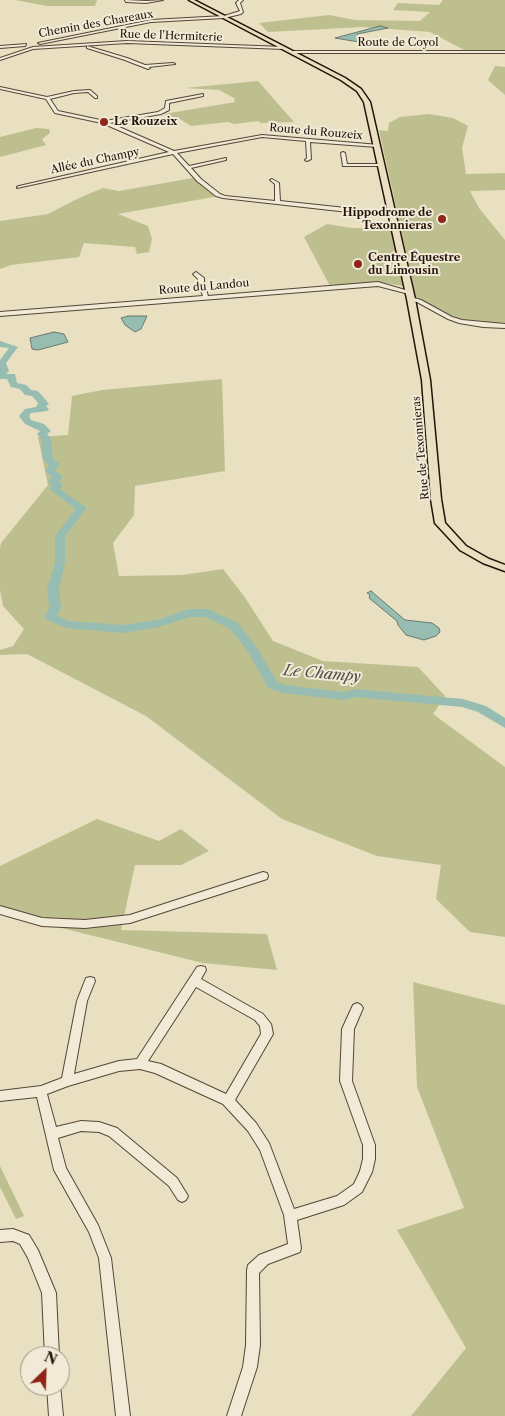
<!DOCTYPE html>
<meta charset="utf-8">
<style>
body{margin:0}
#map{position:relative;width:505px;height:1416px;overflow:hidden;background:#e9dfc1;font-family:"Libre Caslon Text",serif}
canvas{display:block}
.north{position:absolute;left:20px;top:1346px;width:50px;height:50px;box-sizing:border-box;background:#f1ead7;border:1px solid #9f9485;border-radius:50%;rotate:24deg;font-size:14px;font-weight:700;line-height:20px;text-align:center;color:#251209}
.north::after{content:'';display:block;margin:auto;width:18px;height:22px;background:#8f2418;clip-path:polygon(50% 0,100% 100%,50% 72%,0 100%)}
</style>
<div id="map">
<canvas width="505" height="1416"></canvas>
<div class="north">N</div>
</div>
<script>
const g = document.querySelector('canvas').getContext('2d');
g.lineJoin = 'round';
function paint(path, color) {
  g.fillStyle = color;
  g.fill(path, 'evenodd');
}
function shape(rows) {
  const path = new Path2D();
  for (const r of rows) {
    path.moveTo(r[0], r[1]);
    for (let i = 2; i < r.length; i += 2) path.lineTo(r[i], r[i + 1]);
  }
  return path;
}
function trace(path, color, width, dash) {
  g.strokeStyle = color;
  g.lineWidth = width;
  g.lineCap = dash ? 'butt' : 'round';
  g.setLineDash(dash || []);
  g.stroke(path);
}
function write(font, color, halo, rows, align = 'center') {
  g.font = font + ' "Libre Caslon Text",serif';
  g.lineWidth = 4;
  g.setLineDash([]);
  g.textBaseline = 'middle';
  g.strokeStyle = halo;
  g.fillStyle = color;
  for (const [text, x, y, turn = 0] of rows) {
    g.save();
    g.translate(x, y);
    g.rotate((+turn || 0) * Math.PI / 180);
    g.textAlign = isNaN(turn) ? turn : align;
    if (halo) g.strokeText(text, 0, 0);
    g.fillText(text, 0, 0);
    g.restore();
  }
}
paint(shape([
 [15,0,97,0,95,6,47,6],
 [443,0,505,0,505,52,466,51,430,32,363,27,268,32,259,23,329,15,355,20,420,21,430,12,393,10,398,3,439,5],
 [495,66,505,67,505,95,488,80],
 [258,81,294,122,260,123,259,121,234,124,228,122,191,126,180,119,164,114,235,102,234,98,219,90,185,88],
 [429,114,453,118,468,126,462,148,466,174,505,173,505,190,470,191,479,208,505,240,505,324,464,321,455,318,440,312,416,297,379,130,388,131,389,123,400,117],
 [36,128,49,129,50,133,42,139,46,145,0,157,0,137],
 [193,178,219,196,118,214,148,226,152,239,149,252,137,254,135,247,84,243,79,257,11,265,0,269,0,221,48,214,79,198,103,188,119,191],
 [327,224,352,228,392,228,403,286,379,282,330,286,304,237],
 [222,379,225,471,135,486,134,515,113,543,119,576,182,575,223,569,244,596,273,641,323,661,418,667,445,696,433,714,505,767,505,937,470,932,436,899,441,865,377,856,282,819,146,716,27,654,0,655,0,650,13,646,24,629,3,606,0,590,0,548,1,543,48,485,38,437,68,435,72,396,102,390],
 [97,819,159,841,181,829,209,851,181,865,135,865,121,930,267,934,277,970,203,963,49,925,0,907,0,866],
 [413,982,505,1005,505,1416,411,1416,466,1348,397,1230,464,1208,417,1087],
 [0,1166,24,1216,16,1219,0,1187]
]), '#bdc08e');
const water = shape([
 [380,26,388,28,357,34,359,42,335,38,380,26],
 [128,316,147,316,141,329,135,332,125,325,121,318,128,316],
 [54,332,64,334,68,342,38,350,32,349,30,338,54,332],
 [371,591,405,620,432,623,439,628,440,632,436,636,424,640,406,635,398,625,397,621,369,598,370,595,367,593,371,591]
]);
paint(water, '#97bdb2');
trace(water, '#69796e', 1);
paint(shape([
 [0,341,18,347,6,363,9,371,6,374,15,374,17,383,26,385,31,390,38,391,49,404,46,406,49,409,47,411,31,413,29,416,31,420,44,424,51,431,47,434,51,439,53,459,60,464,55,470,63,477,59,481,63,485,60,489,87,508,65,536,65,563,59,589,61,607,57,616,68,621,123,625,157,620,189,609,208,609,238,623,256,646,277,682,285,685,344,692,354,689,463,699,486,706,505,718,505,728,478,712,462,707,354,697,344,700,283,693,268,688,247,650,230,629,206,617,190,617,159,627,123,633,66,628,47,620,45,617,49,607,47,589,55,563,55,536,76,509,49,489,52,485,48,481,52,477,45,471,49,465,43,460,41,439,37,434,40,431,25,424,19,416,25,409,36,407,38,403,32,396,25,395,20,389,11,387,7,379,0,379,0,360,9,348,0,347,0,341]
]), '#97bdb2');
const minor = shape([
 [125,0,146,1,163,0,146,3,126,2,125,0],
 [239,0,243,0,240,3,243,12,241,14,224,18,151,22,40,44,38,43,151,20,224,16,240,11,236,3,239,0],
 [127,41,284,47,286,48,284,49,127,43,33,49,0,60,0,58,33,47,127,41],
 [26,44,25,46,0,48,0,46,26,44],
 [87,46,127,58,145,65,173,63,175,64,149,67,150,68,148,69,125,60,87,48,87,46],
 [291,51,505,51,505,53,290,53,291,51],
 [0,87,47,97,74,91,90,90,97,96,97,98,95,98,88,92,74,93,50,99,58,111,105,121,158,112,165,108,166,101,203,94,203,96,169,103,169,110,161,114,110,123,174,151,262,135,379,145,377,147,310,142,311,159,307,161,305,160,307,158,306,141,262,137,177,153,189,166,226,158,226,160,191,168,201,179,220,194,225,196,275,201,275,184,270,180,272,179,279,183,280,201,393,213,396,215,393,217,223,198,216,196,197,181,173,154,17,188,17,187,19,186,169,152,102,123,55,113,46,99,0,89,0,87],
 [343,152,345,153,347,164,381,164,383,165,381,166,343,166,341,153,343,152],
 [196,272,204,278,204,283,208,296,378,282,412,292,409,294,378,286,0,316,0,312,203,296,198,283,198,279,193,274,196,272],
 [411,297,421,300,452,317,462,320,505,324,505,328,483,327,459,323,448,319,417,302,409,300,408,299,411,297],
 [263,872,267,873,268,876,267,879,130,923,85,928,42,926,0,914,0,906,42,918,85,920,130,915,263,872],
 [201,966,205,967,206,970,201,979,263,1014,271,1024,273,1034,235,1100,256,1123,269,1143,294,1209,337,1196,354,1184,360,1171,363,1159,363,1145,340,1081,342,1029,353,1005,357,1003,361,1005,363,1008,354,1029,352,1081,375,1145,375,1159,372,1172,362,1192,344,1205,297,1220,301,1248,300,1252,268,1264,259,1273,260,1345,257,1367,241,1416,227,1416,243,1367,246,1345,247,1270,248,1265,259,1255,288,1244,284,1215,260,1150,248,1131,223,1104,155,1073,140,1069,119,1071,68,1086,47,1094,56,1127,81,1121,99,1122,117,1128,177,1178,188,1196,186,1200,182,1202,178,1200,169,1186,109,1136,99,1132,81,1131,58,1138,66,1168,98,1225,111,1258,130,1416,116,1416,99,1258,89,1232,54,1170,37,1097,0,1101,0,1091,41,1086,62,1078,77,1001,86,978,90,977,94,978,95,981,87,1001,74,1074,119,1061,137,1059,197,967,201,966],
 [196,987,255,1020,260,1026,261,1034,226,1094,161,1064,148,1061,196,987],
 [13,1229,29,1235,38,1250,56,1293,59,1356,45,1356,42,1293,28,1258,20,1244,13,1241,0,1242,0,1230,13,1229],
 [60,1384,63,1416,49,1416,47,1386,60,1386,60,1384]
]);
const major = shape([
 [189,0,194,0,345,78,361,89,370,102,415,299,430,380,441,499,445,523,466,546,489,559,505,565,505,571,483,563,460,550,435,523,431,499,422,380,407,299,364,102,357,91,341,80,189,0]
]);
trace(minor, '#564537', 2);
trace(major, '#251209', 3);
paint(minor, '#f1ead7');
paint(major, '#e9dfc1');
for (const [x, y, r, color] of [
 [104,122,5,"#8f2418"],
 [442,219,5,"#8f2418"],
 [358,264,5,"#8f2418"]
]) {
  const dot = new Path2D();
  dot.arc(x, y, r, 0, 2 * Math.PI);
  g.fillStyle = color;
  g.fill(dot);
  trace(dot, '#f1ead7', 2);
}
write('11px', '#251209', '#f1ead7', [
 ["Chemin des Chareaux",96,24,-10],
 ["Rue de l'Hermiterie",171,36,2],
 ["Route de Coyol",398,43],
 ["Route du Rouzeix",316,132,5],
 ["Allée du Champy",95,161,-12],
 ["Route du Landou",204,287,-5],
 ["Rue de Texonnieras",421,448,-95]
]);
write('bold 11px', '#251209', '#f1ead7', [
 ["Le Rouzeix",114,122],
 ["Hippodrome de",432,213,"right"],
 ["Texonnieras",432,226,"right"],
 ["Centre Équestre",368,258],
 ["du Limousin",368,271]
], 'left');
write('italic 15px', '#4d4e44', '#f1ead7', [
 ["Le Champy",322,674,5]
]);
</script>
